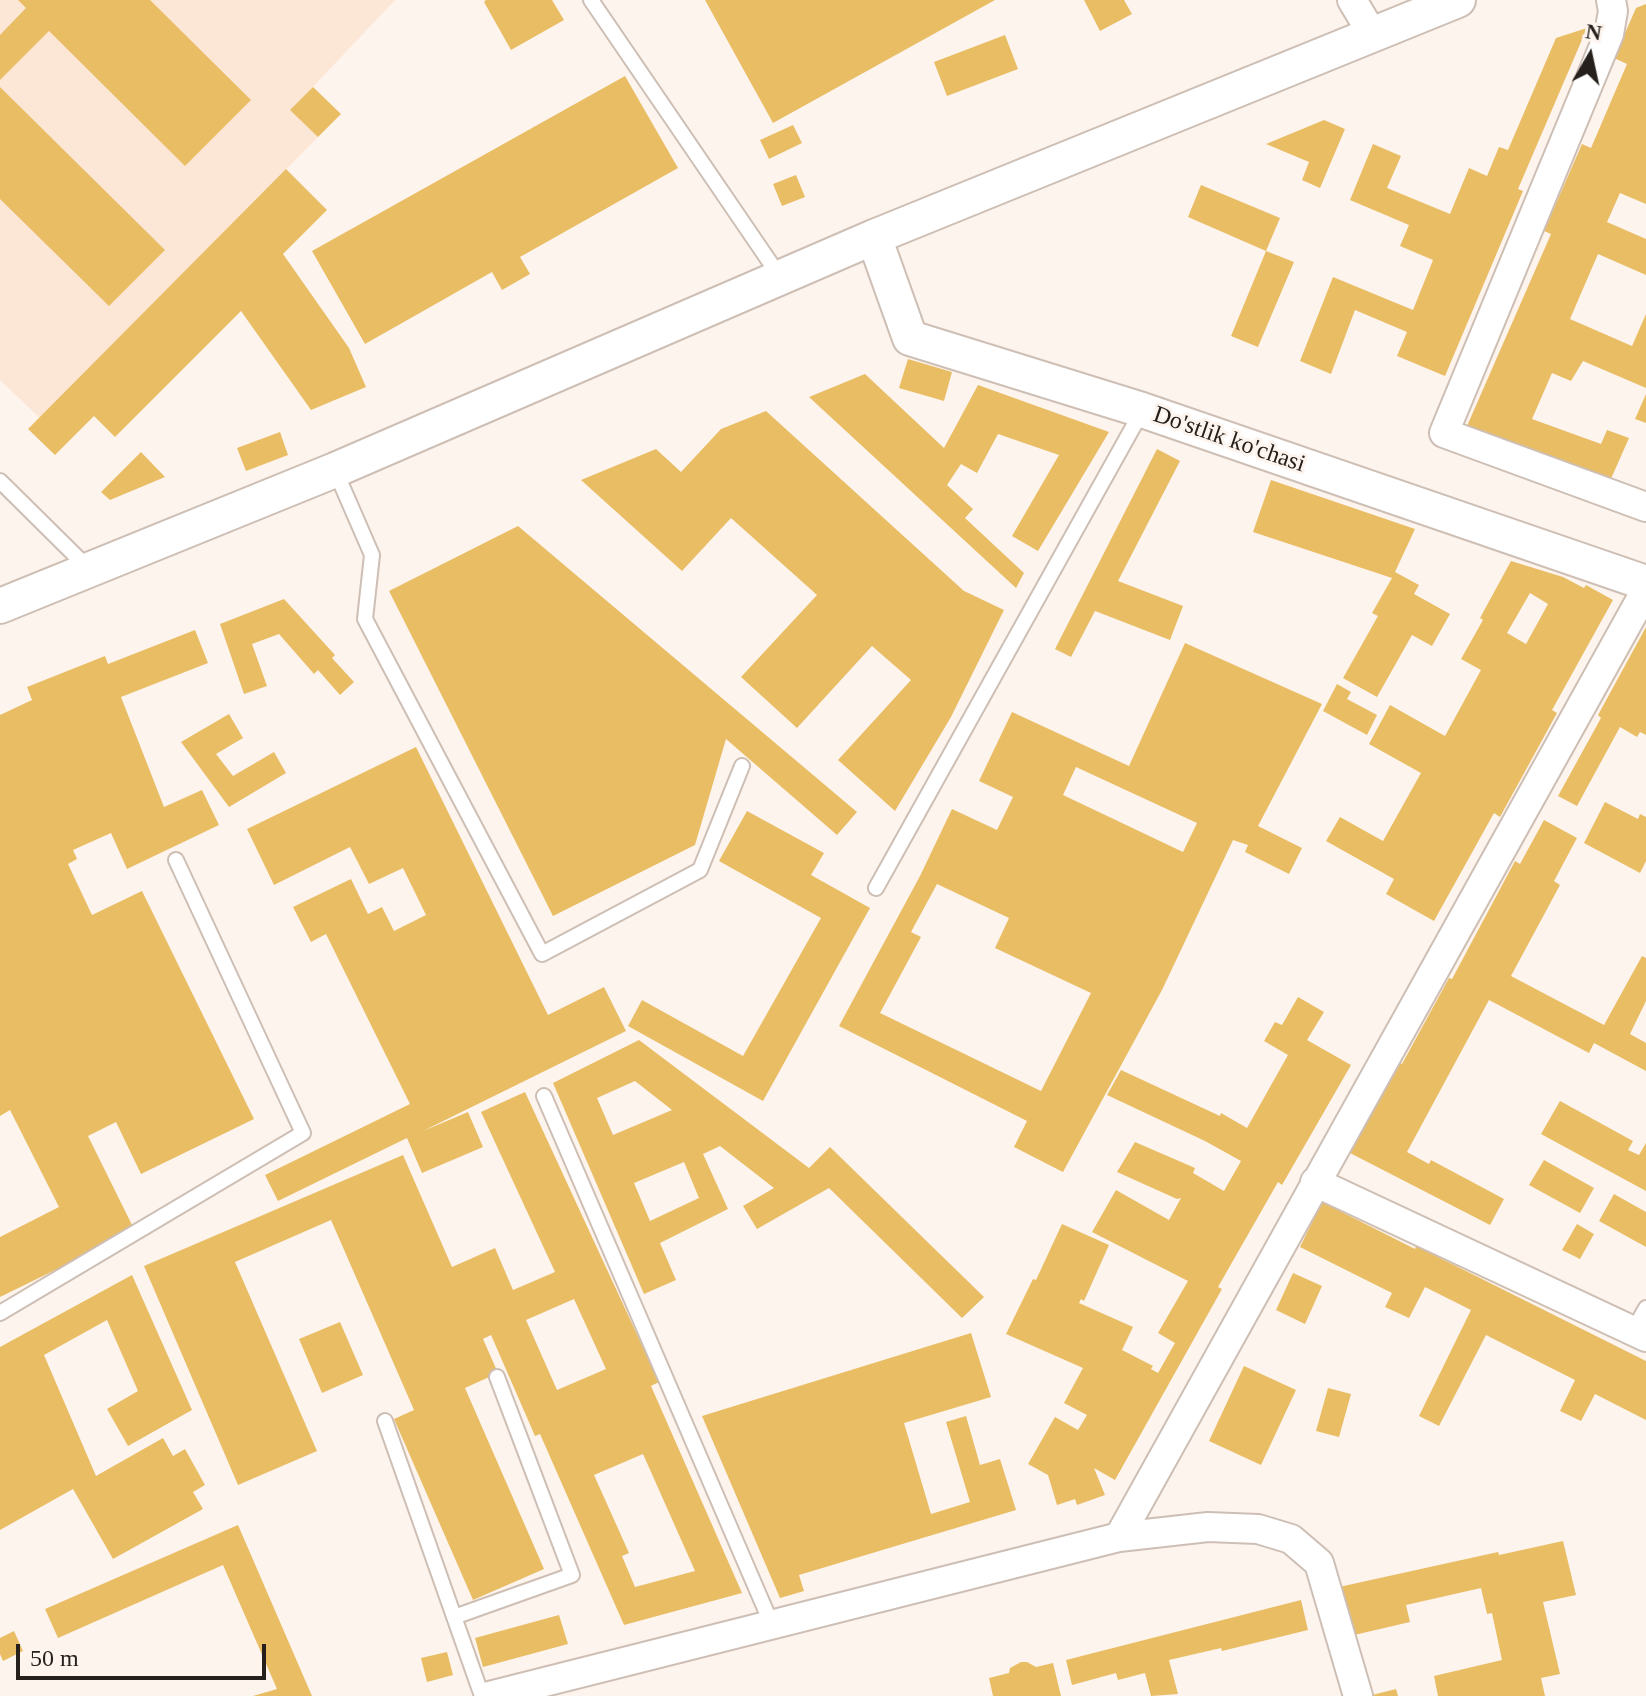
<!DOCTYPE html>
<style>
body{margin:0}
#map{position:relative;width:1646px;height:1696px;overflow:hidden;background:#fef4ee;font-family:Georgia,serif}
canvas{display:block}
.north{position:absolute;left:1550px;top:16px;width:80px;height:80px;-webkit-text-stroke:6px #fef4ee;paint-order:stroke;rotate:9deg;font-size:22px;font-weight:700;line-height:32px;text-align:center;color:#25201c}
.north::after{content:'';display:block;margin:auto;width:28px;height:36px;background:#25201c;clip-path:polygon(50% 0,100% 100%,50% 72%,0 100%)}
.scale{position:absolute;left:16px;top:1644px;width:250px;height:36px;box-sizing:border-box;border:4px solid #25201c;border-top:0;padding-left:10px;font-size:24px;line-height:28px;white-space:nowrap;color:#25201c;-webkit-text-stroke:6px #fef4ee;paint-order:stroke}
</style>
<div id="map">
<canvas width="1646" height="1696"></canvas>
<div class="north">N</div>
<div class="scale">50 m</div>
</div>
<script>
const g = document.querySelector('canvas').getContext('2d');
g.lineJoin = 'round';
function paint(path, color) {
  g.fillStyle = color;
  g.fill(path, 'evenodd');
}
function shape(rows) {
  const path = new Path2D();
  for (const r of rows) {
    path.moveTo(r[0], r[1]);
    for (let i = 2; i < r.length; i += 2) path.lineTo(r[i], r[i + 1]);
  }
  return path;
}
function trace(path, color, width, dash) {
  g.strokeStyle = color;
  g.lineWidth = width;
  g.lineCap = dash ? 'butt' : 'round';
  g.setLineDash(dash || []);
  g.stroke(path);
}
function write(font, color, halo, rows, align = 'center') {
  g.font = font + ' Georgia,serif';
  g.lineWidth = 6;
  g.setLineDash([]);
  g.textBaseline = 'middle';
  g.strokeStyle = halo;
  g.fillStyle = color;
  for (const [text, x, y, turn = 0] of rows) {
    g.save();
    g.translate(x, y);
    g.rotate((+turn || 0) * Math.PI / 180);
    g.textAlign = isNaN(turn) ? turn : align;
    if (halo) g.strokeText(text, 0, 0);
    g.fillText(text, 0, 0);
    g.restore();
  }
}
paint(shape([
 [0,0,395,0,291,110,318,137,40,418,0,380]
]), '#fce6d6');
paint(shape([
 [18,0,150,0,251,100,185,166,49,31,0,80,0,35,26,8],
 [486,0,552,0,564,20,511,50,484,2],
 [705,0,995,0,773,123],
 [1084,0,1124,0,1132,14,1100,31],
 [1646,4,1646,204,1620,193,1607,222,1646,239,1646,275,1598,254,1570,319,1632,346,1646,314,1646,388,1583,361,1571,381,1552,373,1532,419,1601,444,1607,430,1629,438,1610,481,1467,426,1551,234,1544,231,1582,144,1591,148,1627,64,1614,58,1636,8],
 [1587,28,1518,189,1523,191,1445,376,1397,356,1407,332,1355,310,1331,374,1300,361,1333,277,1413,310,1433,260,1400,246,1409,225,1350,200,1373,144,1401,156,1387,188,1450,214,1469,168,1487,176,1499,147,1508,150,1556,38],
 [1005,35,1018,69,947,96,934,62],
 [625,76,678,168,520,257,530,274,502,290,492,272,365,344,312,251],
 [0,87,165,250,109,306,0,199],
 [313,87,341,114,318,137,290,110],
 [1324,120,1345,129,1320,188,1302,180,1309,162,1266,144],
 [793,125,802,143,769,159,760,140],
 [286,169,327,210,283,254,349,348,366,387,311,410,241,311,115,437,94,416,55,455,28,429],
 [796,175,805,197,782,206,773,184],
 [1201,185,1280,218,1266,251,1294,262,1258,347,1231,336,1266,251,1188,217],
 [908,359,952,372,944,401,899,388],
 [865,374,944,448,978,385,1109,432,1038,551,1012,536,1059,455,998,434,977,473,961,464,947,485,973,509,965,518,1024,573,1016,588,809,397],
 [1646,394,1646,423,1635,419],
 [766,411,964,591,1004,610,951,717,895,811,838,760,911,680,872,646,797,728,741,677,817,595,731,518,682,571,581,480,656,449,681,472,721,429],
 [280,432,288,455,246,471,237,448],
 [1157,449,1180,461,1118,581,1183,606,1170,640,1095,611,1071,657,1055,649],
 [141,452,165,477,110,500,101,492],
 [1271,480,1415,529,1395,572,1419,585,1414,594,1450,614,1432,646,1412,635,1377,697,1343,678,1378,616,1372,613,1392,578,1253,532],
 [518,526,857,812,837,835,726,739,695,845,553,916,389,591],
 [1511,561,1563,577,1584,588,1586,585,1613,600,1552,710,1557,713,1500,817,1494,813,1434,921,1386,894,1394,879,1326,841,1340,817,1383,841,1421,773,1369,744,1390,705,1445,736,1481,670,1461,659,1483,620,1480,618],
 [1530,593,1548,604,1526,644,1507,633],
 [284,599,335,655,332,658,354,682,340,695,318,670,314,674,279,634,252,644,267,686,244,694,220,624],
 [1646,627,1646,735,1640,732,1637,737,1620,727,1577,806,1558,796,1601,718,1598,715],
 [195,630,208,663,121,697,164,807,202,790,219,825,127,869,111,833,73,850,77,859,68,864,92,915,142,891,254,1119,141,1174,116,1122,88,1136,135,1231,0,1297,0,1237,59,1207,10,1110,0,1116,0,715,32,700,27,687,105,656,108,664],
 [1185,643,1322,704,1258,826,1302,848,1289,874,1245,852,1248,845,1233,840,1162,990,1063,1172,1014,1147,1027,1121,839,1026,920,876,952,809,997,830,1013,797,979,781,1012,712,1129,766],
 [1076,767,1197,823,1183,852,1063,795],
 [937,884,1009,918,995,948,1091,993,1041,1091,880,1013,921,937,911,932],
 [1337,684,1351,692,1347,699,1377,715,1367,735,1323,711],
 [229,714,243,738,216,754,233,776,274,752,286,773,229,807,181,742],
 [416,747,548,1015,604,987,626,1031,423,1131,468,1112,483,1147,422,1173,407,1138,278,1201,265,1175,410,1104,326,934,311,942,293,907,351,879,368,914,382,907,394,931,426,915,403,868,369,884,350,847,274,885,247,829],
 [1605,802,1638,819,1640,814,1646,817,1646,861,1640,873,1584,843],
 [747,811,824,853,811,875,870,908,763,1101,628,1026,642,1000,743,1056,821,918,719,861],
 [1544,820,1577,838,1554,881,1560,885,1511,976,1604,1025,1642,956,1646,958,1646,1001,1630,1034,1646,1043,1646,1071,1594,1043,1589,1053,1489,1000,1407,1152,1429,1164,1431,1160,1504,1199,1490,1225,1350,1153,1399,1062,1402,1064,1449,978,1452,979,1515,861,1520,864],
 [1298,997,1324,1012,1307,1040,1351,1065,1282,1185,1278,1182,1218,1287,1222,1289,1115,1480,1094,1468,1105,1495,1077,1505,1075,1499,1057,1505,1048,1475,1028,1464,1055,1417,1078,1430,1087,1415,1064,1403,1083,1368,1006,1334,1033,1279,1036,1280,1062,1224,1109,1245,1084,1301,1081,1299,1079,1303,1133,1327,1122,1350,1153,1366,1151,1369,1158,1373,1175,1343,1158,1333,1188,1281,1092,1232,1116,1190,1169,1220,1181,1198,1177,1199,1117,1172,1135,1142,1195,1168,1193,1173,1224,1191,1241,1161,1205,1141,1107,1095,1121,1070,1220,1116,1221,1113,1247,1128,1288,1055,1264,1041,1275,1022,1282,1025],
 [639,1040,809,1168,830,1147,984,1297,962,1318,829,1188,757,1229,743,1206,774,1188,720,1146,703,1154,728,1209,660,1243,676,1280,644,1294,553,1083],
 [635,1081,672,1110,613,1135,597,1098],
 [684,1162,699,1198,650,1221,634,1183],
 [525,1092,659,1382,651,1386,742,1593,624,1625,540,1434,535,1436,491,1335,483,1339,498,1373,465,1388,544,1569,473,1600,394,1419,414,1410,331,1220,235,1262,317,1451,238,1485,144,1266,403,1155,452,1267,495,1248,513,1290,555,1272,481,1112],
 [574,1299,606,1369,557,1390,526,1320],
 [643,1454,695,1571,635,1587,622,1556,629,1553,594,1475],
 [1560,1101,1633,1141,1628,1150,1639,1155,1646,1143,1646,1191,1541,1134],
 [1544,1160,1594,1188,1580,1213,1529,1185],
 [1614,1194,1646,1212,1646,1247,1599,1221],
 [1322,1202,1415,1249,1416,1246,1646,1361,1646,1420,1595,1394,1581,1421,1560,1411,1575,1380,1486,1335,1439,1426,1419,1416,1471,1310,1425,1287,1409,1318,1385,1307,1392,1293,1300,1247],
 [1577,1224,1594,1234,1580,1259,1562,1250],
 [1293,1273,1322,1286,1305,1324,1276,1310],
 [132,1275,192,1410,128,1446,107,1409,138,1391,107,1320,44,1355,96,1476,163,1438,173,1456,185,1449,205,1485,193,1492,203,1509,113,1559,73,1489,0,1530,0,1347],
 [340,1322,363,1375,322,1393,299,1339],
 [971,1333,991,1397,904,1423,931,1514,970,1502,946,1422,966,1416,980,1465,1000,1459,1016,1510,799,1575,804,1591,780,1598,702,1416],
 [1244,1366,1296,1390,1261,1465,1209,1441],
 [1328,1388,1351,1394,1339,1437,1316,1431],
 [238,1525,312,1696,253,1696,277,1689,223,1565,58,1638,45,1609],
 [1563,1541,1576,1595,1543,1602,1560,1674,1541,1678,1545,1696,1438,1696,1434,1676,1502,1660,1492,1613,1487,1614,1481,1588,1406,1605,1410,1622,1350,1636,1339,1587,1498,1552,1499,1555],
 [1301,1600,1308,1630,1222,1651,1221,1648,1169,1660,1178,1694,1151,1696,1145,1673,1118,1680,1116,1673,1072,1685,1066,1660],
 [559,1615,568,1644,483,1667,475,1638],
 [14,1631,23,1651,3,1661,0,1654,0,1638],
 [447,1652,453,1675,427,1682,421,1658],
 [1021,1662,1027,1662,1036,1667,1053,1663,1061,1696,993,1696,989,1678,1009,1673,1010,1668],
 [1396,1689,1398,1696,1372,1696,1372,1695]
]), '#e9bd64');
const service = shape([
 [591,0,780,277],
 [335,470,372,555,365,619,542,954,700,870,742,766],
 [0,481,89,569],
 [876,888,1142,411],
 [544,1096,772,1625],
 [0,1313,303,1133,176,860],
 [1633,1331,1646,1308],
 [385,1421,482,1696],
 [454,1617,572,1575,497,1377]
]);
const minor = shape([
 [1352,0,1373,35],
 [1611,0,1613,11,1609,34,1444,433,1646,507],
 [1315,1182,1646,1337],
 [1119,1537,1208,1527,1258,1529,1291,1539,1319,1563,1358,1696],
 [489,1696,1119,1537,1646,590]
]);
const tertiary = shape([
 [874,237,910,338,1142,410,1646,583],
 [0,606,335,470,874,237,1458,0]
]);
trace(service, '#cebfb5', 18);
trace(minor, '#cebfb5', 32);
trace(tertiary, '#cebfb5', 38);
trace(service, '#fff', 14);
trace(minor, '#fff', 28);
trace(tertiary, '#fff', 34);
write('24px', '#25201c', '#fef4ee', [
 ["Do'stlik ko'chasi",1229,440,19]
]);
</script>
